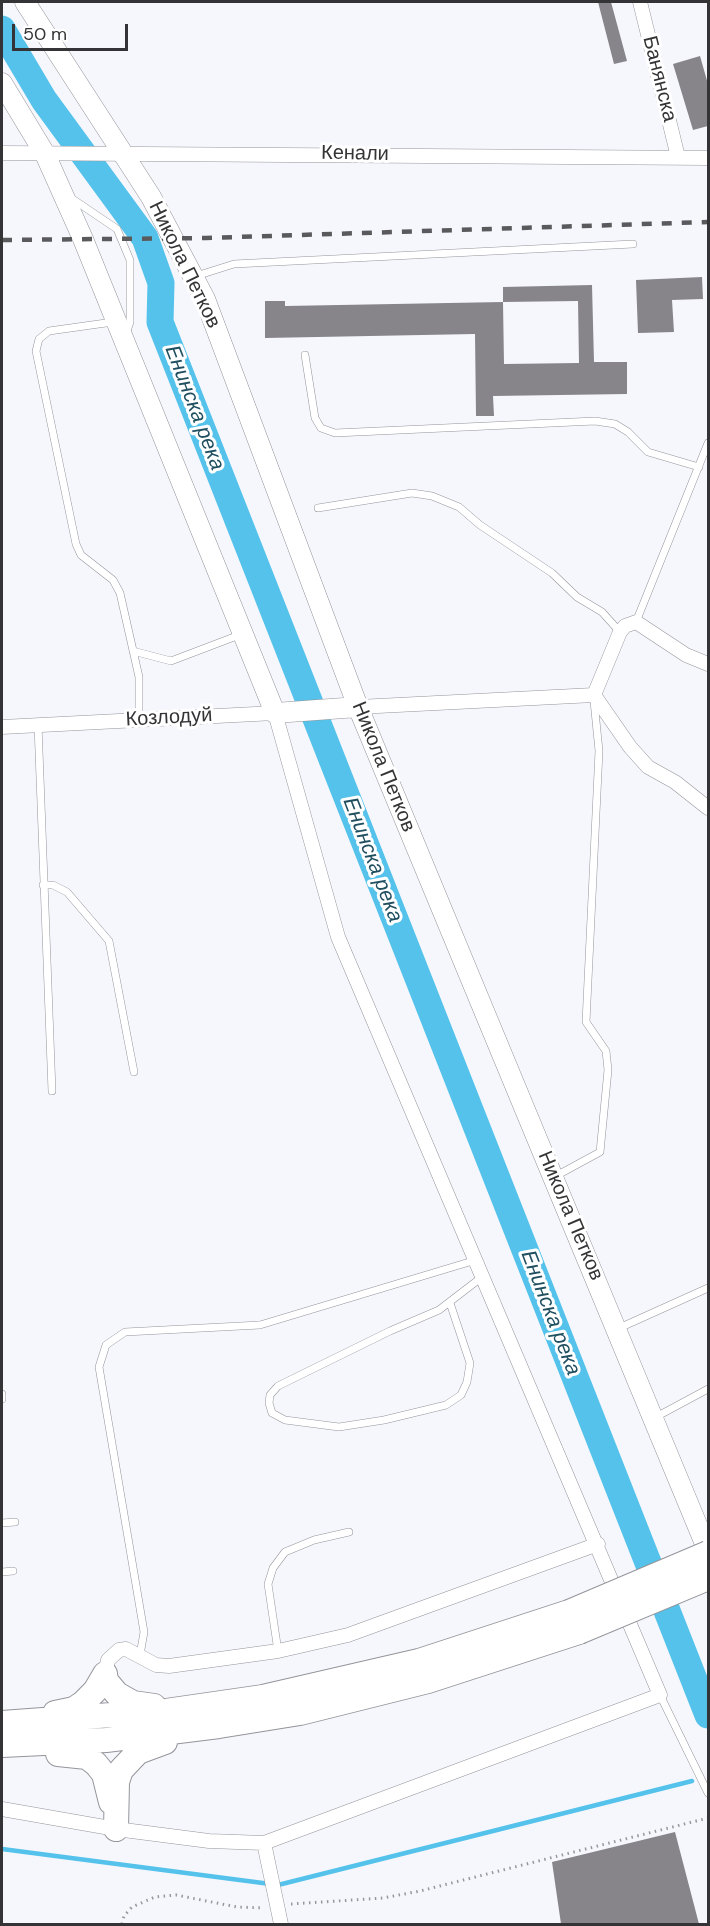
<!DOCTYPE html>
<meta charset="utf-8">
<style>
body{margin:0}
#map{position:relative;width:710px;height:1926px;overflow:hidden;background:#f6f7fd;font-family:"DM Sans",sans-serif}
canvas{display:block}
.frame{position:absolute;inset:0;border:3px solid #343436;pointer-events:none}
.scale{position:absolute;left:12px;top:24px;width:116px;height:27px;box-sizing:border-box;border:3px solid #343436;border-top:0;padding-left:8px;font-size:18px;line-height:21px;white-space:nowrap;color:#343436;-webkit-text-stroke:4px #fff;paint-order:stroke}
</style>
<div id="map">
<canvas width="710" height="1926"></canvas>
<div class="frame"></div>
<div class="scale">50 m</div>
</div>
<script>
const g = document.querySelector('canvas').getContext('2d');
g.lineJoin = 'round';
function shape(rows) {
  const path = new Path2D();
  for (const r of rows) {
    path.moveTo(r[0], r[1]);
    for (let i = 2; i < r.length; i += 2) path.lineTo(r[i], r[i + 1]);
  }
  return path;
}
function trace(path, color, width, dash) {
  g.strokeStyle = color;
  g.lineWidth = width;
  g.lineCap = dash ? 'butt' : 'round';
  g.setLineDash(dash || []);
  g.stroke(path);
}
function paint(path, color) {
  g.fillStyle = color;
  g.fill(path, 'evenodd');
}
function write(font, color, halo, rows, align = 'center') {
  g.font = font + ' "DM Sans",sans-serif';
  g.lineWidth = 6;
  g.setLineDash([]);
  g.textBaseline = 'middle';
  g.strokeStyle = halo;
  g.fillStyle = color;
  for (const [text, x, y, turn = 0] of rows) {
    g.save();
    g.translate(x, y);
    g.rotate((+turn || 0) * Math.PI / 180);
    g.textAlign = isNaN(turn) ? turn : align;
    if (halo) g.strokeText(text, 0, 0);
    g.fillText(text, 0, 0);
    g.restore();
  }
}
trace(shape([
 [2,1849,278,1885,692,1781]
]), '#54c2ea', 4.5);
trace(shape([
 [2,29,44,100,145,238,161,283,160,322,708,1715]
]), '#54c2ea', 27);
paint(shape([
 [598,2,611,2,627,61,614,64],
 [700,56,708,84,708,126,693,130,673,64],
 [702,277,703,299,672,300,674,332,638,333,636,280],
 [592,285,594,362,627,362,627,394,493,396,494,416,476,416,475,334,265,338,265,301,285,301,285,306,503,302,503,287],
 [578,301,579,363,504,364,503,302],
 [675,1832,699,1924,561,1924,552,1862]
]), '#87858a');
const lane = shape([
 [71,198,117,229,130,260,130,322,126,334],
 [196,276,234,264,633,244],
 [113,322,49,331,39,339,36,351,76,544,81,555,113,580,120,593,139,677,139,720],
 [305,355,315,418,321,428,335,433,595,421,615,424,628,432,648,452,699,467],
 [318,508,412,493,432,496,459,507,480,525,552,573,577,597,602,612,620,632],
 [636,622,708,443],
 [133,651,171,661,242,634],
 [38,725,52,1091],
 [43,885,53,885,67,892,109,941,134,1072],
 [554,1177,600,1152,608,1070,606,1051,586,1022,599,751,594,701],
 [450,1303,470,1363,467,1382,461,1395,446,1405,384,1420,339,1427,285,1420,272,1413,269,1403,270,1395,278,1386,390,1331,439,1310,482,1277],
 [617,1329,708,1288],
 [2,1394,2,1399],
 [654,1418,708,1389],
 [2,1523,15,1522],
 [2,1572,13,1571],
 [278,1651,268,1584,273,1568,285,1552,314,1540,349,1532],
 [140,1655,144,1632,99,1367,106,1345,125,1332,260,1325,476,1260],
 [660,1695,708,1793]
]);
const street = shape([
 [640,2,678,157],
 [2,153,708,158],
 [594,695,620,632,625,626,636,622,686,655,708,664],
 [358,707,594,695,630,747,648,767,675,782,708,808],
 [2,727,275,713,338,937,660,1695,264,1843,209,1841,116,1829,2,1809],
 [105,1674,108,1660,119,1650,126,1649,156,1665,169,1666,278,1651,348,1635,598,1544],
 [264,1843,281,1924]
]);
const secondary = shape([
 [25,2,151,197,205,299,358,707,708,1551],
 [2,83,45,154,83,239,275,713,358,707]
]);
const highway = shape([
 [105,1674,106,1681,117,1694,133,1703,154,1706],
 [55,1713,74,1709,83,1703,95,1691,105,1674],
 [2,1723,166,1711,263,1697,419,1661,569,1612],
 [2,1745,106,1740,219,1726,300,1713,428,1681,579,1632],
 [58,1754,87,1757,96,1764,104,1774,111,1802],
 [116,1829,117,1782,121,1770,138,1752,165,1742]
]);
trace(lane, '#94959a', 8);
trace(street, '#94959a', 15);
trace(secondary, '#94959a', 21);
trace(highway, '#94959a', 26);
trace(shape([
 [291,1904,383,1898,420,1891,708,1818],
 [122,1924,124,1916,132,1907,155,1897,176,1895,237,1907,264,1908]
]), '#97989c', 3, [1.5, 4.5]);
trace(lane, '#fff', 7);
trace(street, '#fff', 14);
trace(secondary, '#fff', 20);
trace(highway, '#fff', 24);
trace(shape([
 [2,240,206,238,708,222]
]), '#5a5a5d', 4.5, [10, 10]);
const highwayBridge = shape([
 [569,1612,708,1553],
 [579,1632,708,1578]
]);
trace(highwayBridge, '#94959a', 26, []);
trace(highwayBridge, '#fff', 24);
write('20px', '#343436', '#fff', [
 ["Банянска",659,79,76],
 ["Кенали",355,154,1],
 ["Никола Петков",184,265,64],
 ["Козлодуй",169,718,-3],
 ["Никола Петков",383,767,68],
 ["Никола Петков",570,1216,67]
]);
write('italic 21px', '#204f60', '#fff', [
 ["Енинска река",194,408,69],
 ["Енинска река",372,860,69],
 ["Енинска река",550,1313,69]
]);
</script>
